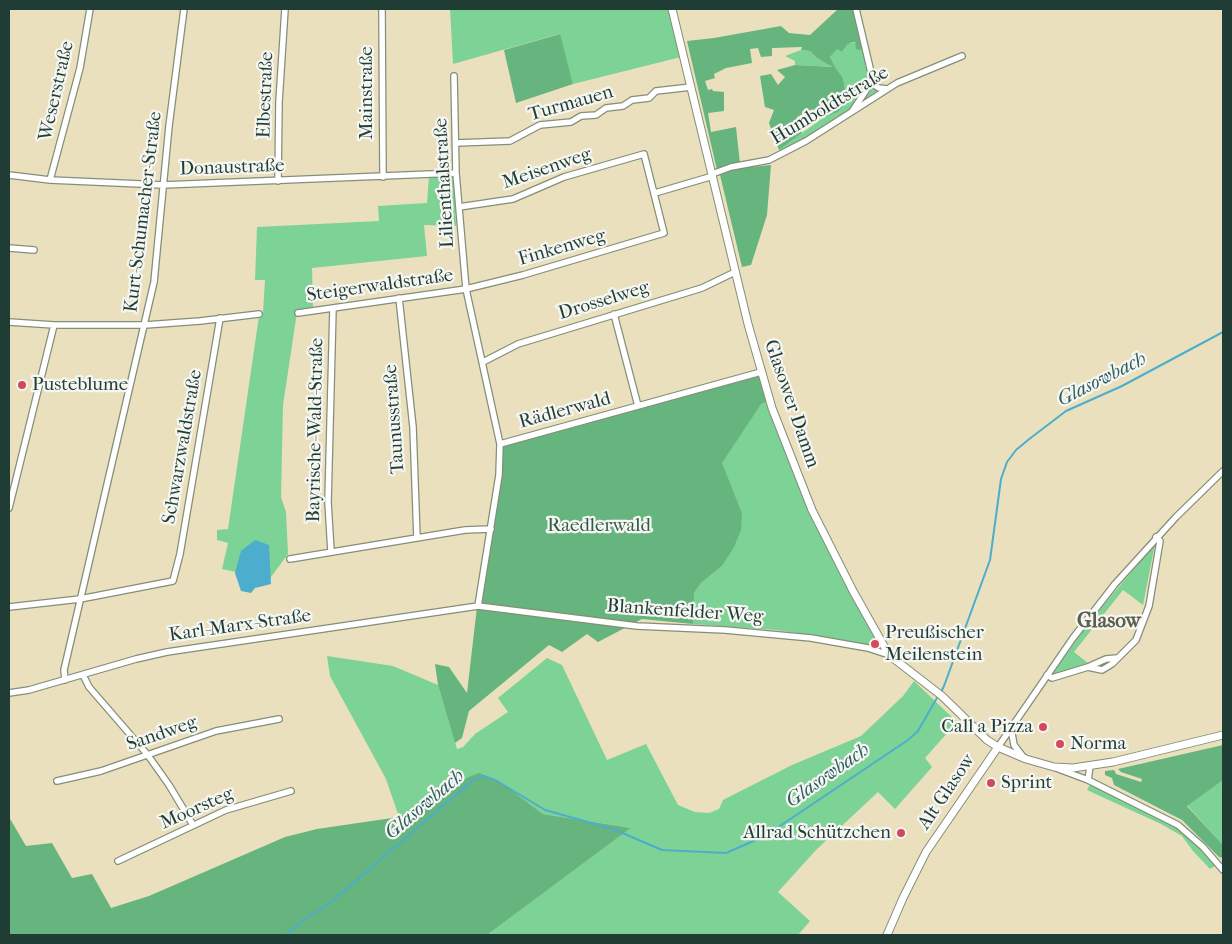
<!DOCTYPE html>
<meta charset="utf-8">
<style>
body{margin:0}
#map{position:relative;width:1232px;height:944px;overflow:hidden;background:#eae0be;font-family:"IM FELL French Canon",serif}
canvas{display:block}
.frame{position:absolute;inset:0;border:10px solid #1f3d34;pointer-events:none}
</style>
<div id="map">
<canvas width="1232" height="944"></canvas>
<div class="frame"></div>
</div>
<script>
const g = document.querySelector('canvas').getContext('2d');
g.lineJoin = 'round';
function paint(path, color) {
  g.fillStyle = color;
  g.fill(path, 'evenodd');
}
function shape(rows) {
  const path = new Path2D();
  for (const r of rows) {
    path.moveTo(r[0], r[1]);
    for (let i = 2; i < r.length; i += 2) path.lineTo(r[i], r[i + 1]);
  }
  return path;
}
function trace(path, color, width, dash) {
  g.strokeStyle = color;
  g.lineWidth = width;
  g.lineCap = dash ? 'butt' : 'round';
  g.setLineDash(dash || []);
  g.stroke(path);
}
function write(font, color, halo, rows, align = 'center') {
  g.font = font + ' "IM FELL French Canon",serif';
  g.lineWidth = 4.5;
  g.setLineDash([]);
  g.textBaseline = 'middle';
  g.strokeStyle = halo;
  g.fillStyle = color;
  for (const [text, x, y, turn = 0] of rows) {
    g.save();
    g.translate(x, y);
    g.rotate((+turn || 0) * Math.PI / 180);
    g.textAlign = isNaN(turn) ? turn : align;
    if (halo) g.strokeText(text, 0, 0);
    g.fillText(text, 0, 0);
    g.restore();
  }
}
paint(shape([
 [450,9,670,9,681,57,573,84,559,34,453,64],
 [852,42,863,46,877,89,875,94,858,107,840,116,825,128,787,149,779,150,802,133,823,118,838,112,844,105,845,89,843,78,835,67,795,65,795,61,785,56,801,50,810,51,817,58,834,66,830,57,837,48,842,52,847,45],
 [429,176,454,176,456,226,424,225,427,256,312,268,313,308,297,312,283,405,281,497,286,512,288,554,271,577,264,578,222,569,228,543,217,540,217,530,228,529,259,316,263,313,265,280,255,280,257,227,379,221,378,206,427,203],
 [765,402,770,406,781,438,877,640,875,646,820,636,776,630,693,624,694,593,701,583,722,566,742,513,721,463,761,403],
 [1155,544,1143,605,1123,590,1074,652,1088,663,1056,674,1053,673,1090,621],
 [327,656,393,666,438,685,457,749,463,747,475,734,508,712,498,698,547,658,562,665,607,760,646,744,678,805,695,812,709,813,719,809,723,800,792,765,861,736,903,696,914,681,957,722,925,758,932,767,895,809,878,792,816,850,778,892,810,921,798,935,487,935,631,828,543,814,502,783,466,778,399,817,386,779,330,676],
 [1223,780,1223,845,1187,805],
 [1090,784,1164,819,1184,832,1217,865,1210,869,1193,851,1182,836,1161,824,1087,790]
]), '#7dd295');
paint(shape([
 [838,9,855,9,863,46,861,50,856,49,855,42,852,42,847,45,842,52,837,49,830,57,835,67,843,78,845,89,844,105,838,112,823,118,817,109,810,110,797,117,802,133,779,150,769,123,774,110,765,107,760,76,771,74,778,85,785,77,777,70,795,65,833,67,817,58,810,51,801,50,802,47,772,48,772,56,761,57,758,48,750,49,752,63,726,68,714,74,715,78,705,81,708,90,712,89,713,91,724,92,724,111,708,113,711,132,736,127,740,164,717,170,687,41,714,38,781,26,789,33,810,35],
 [560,34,573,84,516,103,504,50],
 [771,165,767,215,751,265,742,267,720,175,731,169],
 [760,376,770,406,765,402,761,404,722,463,742,513,741,530,734,547,722,566,701,583,694,593,693,624,642,619,598,642,587,634,562,652,549,645,469,711,462,738,455,743,438,685,435,664,449,667,467,693,477,607,479,603,503,445],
 [1223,745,1223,780,1187,806,1223,845,1223,858,1219,857,1182,820,1114,785,1112,778,1105,775,1105,771,1114,770,1116,774,1141,782,1142,779,1121,772,1118,769],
 [479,773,502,783,543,814,631,828,487,935,9,935,9,817,26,846,52,843,72,878,92,874,111,908,149,896,285,837,317,829,399,817,466,778]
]), '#66b47e');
paint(shape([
 [255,540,269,545,271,584,255,588,251,593,241,591,235,573,241,551]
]), '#4dadcc');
trace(shape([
 [941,692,944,686,990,560,1001,479,1007,462,1016,450,1028,440,1066,411,1122,386,1223,332],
 [9,934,12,935],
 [286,935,303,920,329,904,473,780,484,776,497,781,545,810,613,829,662,850,726,853,765,836,908,740,918,731,938,696]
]), '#4dadcc', 2);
const minor = shape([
 [382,9,383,177],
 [856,9,874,85,879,88,887,89],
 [454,76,456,173,466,289,500,444,499,475,478,606],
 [853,110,869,86,872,77],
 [456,143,510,141,540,125,571,122,581,116,596,115,606,108,623,106,632,100,649,98,656,91,691,87],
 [712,174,731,167,769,160,806,141,897,83,962,56],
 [9,175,50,180,163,185,456,173],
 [50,180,80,68,90,9],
 [278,181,279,102,285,9],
 [655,193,713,176],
 [9,248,34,250],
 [399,298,413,427,417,538],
 [298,313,466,289,523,275,664,233,644,154,564,177,513,199,459,207],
 [614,314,638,406],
 [9,322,54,325,145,325,200,321,259,314],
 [483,362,518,344,702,288,735,272],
 [500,444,761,372],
 [9,508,54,325],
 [331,552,328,502,333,308],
 [290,559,465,530,491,529],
 [9,607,80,599,173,581,180,554,220,318],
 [1088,667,1102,670,1112,664,1136,640,1149,606,1159,547,1160,541,1156,537],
 [83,675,89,687,147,754,169,785,193,825],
 [1047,675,1052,678,1088,667,1106,659,1117,658],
 [65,680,64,670,154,282,169,126,184,9],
 [9,693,29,690,136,659,167,652,478,606,637,626,725,630,811,638,868,648,889,655],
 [1011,728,1014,745,1024,758],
 [998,747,1073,638,1115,584,1176,517,1223,471],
 [1056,768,1088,780,1178,825,1203,847,1223,870],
 [1088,780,1090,766],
 [57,781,101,771,216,731,279,719],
 [118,861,226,810,291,791]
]);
const tertiary = shape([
 [672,9,748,324,772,408,812,510,853,591,889,655,942,696,987,740,998,747,1026,759,1054,767,1073,768,1113,762,1223,735],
 [887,935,903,898,926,852,998,747]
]);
trace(minor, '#848e79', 8);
trace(tertiary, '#848e79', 9);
trace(minor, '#fff', 5.5);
trace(tertiary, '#fff', 7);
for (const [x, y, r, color] of [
 [22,385,5,"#d1495b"],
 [875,644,5,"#d1495b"],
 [1043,727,5,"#d1495b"],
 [1060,744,5,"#d1495b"],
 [991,783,5,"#d1495b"],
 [901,833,5,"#d1495b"]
]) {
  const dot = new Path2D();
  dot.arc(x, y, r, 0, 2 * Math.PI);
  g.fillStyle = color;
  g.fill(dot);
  trace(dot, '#f6f6f2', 2);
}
write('19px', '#1f3d34', '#f6f6f2', [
 ["Weserstraße",57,91,-77],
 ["Mainstraße",367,93,-90],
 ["Elbestraße",266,95,-88],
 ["Turmauen",571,104,-16],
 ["Humboldtstraße",830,106,-31],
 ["Donaustraße",232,168,-2],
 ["Meisenweg",547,169,-19],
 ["Lilienthalstraße",445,183,-93],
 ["Kurt-Schumacher-Straße",144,212,-83],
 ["Finkenweg",562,248,-16],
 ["Steigerwaldstraße",380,286,-8],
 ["Drosselweg",604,301,-17],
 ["Glasower Damm",791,404,71],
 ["Rädlerwald",565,411,-15],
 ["Taunusstraße",395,419,-94],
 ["Bayrische-Wald-Straße",316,430,-89],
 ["Schwarzwaldstraße",183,447,-80],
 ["Blankenfelder Weg",685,612,4],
 ["Karl-Marx-Straße",240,626,-8],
 ["Sandweg",162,734,-19],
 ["Alt Glasow",947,792,-56],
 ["Moorsteg",197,809,-24]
]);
write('19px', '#1f3d34', '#f6f6f2', [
 ["Pusteblume",32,385],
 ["Preußischer",885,633],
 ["Meilenstein",885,655],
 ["Call a Pizza",1033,727,"right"],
 ["Norma",1070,744],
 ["Sprint",1001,783],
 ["Allrad Schützchen",891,833,"right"]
], 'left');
write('19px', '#325b47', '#f6f6f2', [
 ["Raedlerwald",599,526]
]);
write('italic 20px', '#2d5f62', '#f6f6f2', [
 ["Glasowbach",1102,380,-27],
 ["Glasowbach",828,776,-35],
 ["Glasowbach",425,805,-40]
]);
write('bold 21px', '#5d5f4d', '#f6f6f2', [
 ["Glasow",1109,622]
]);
</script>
